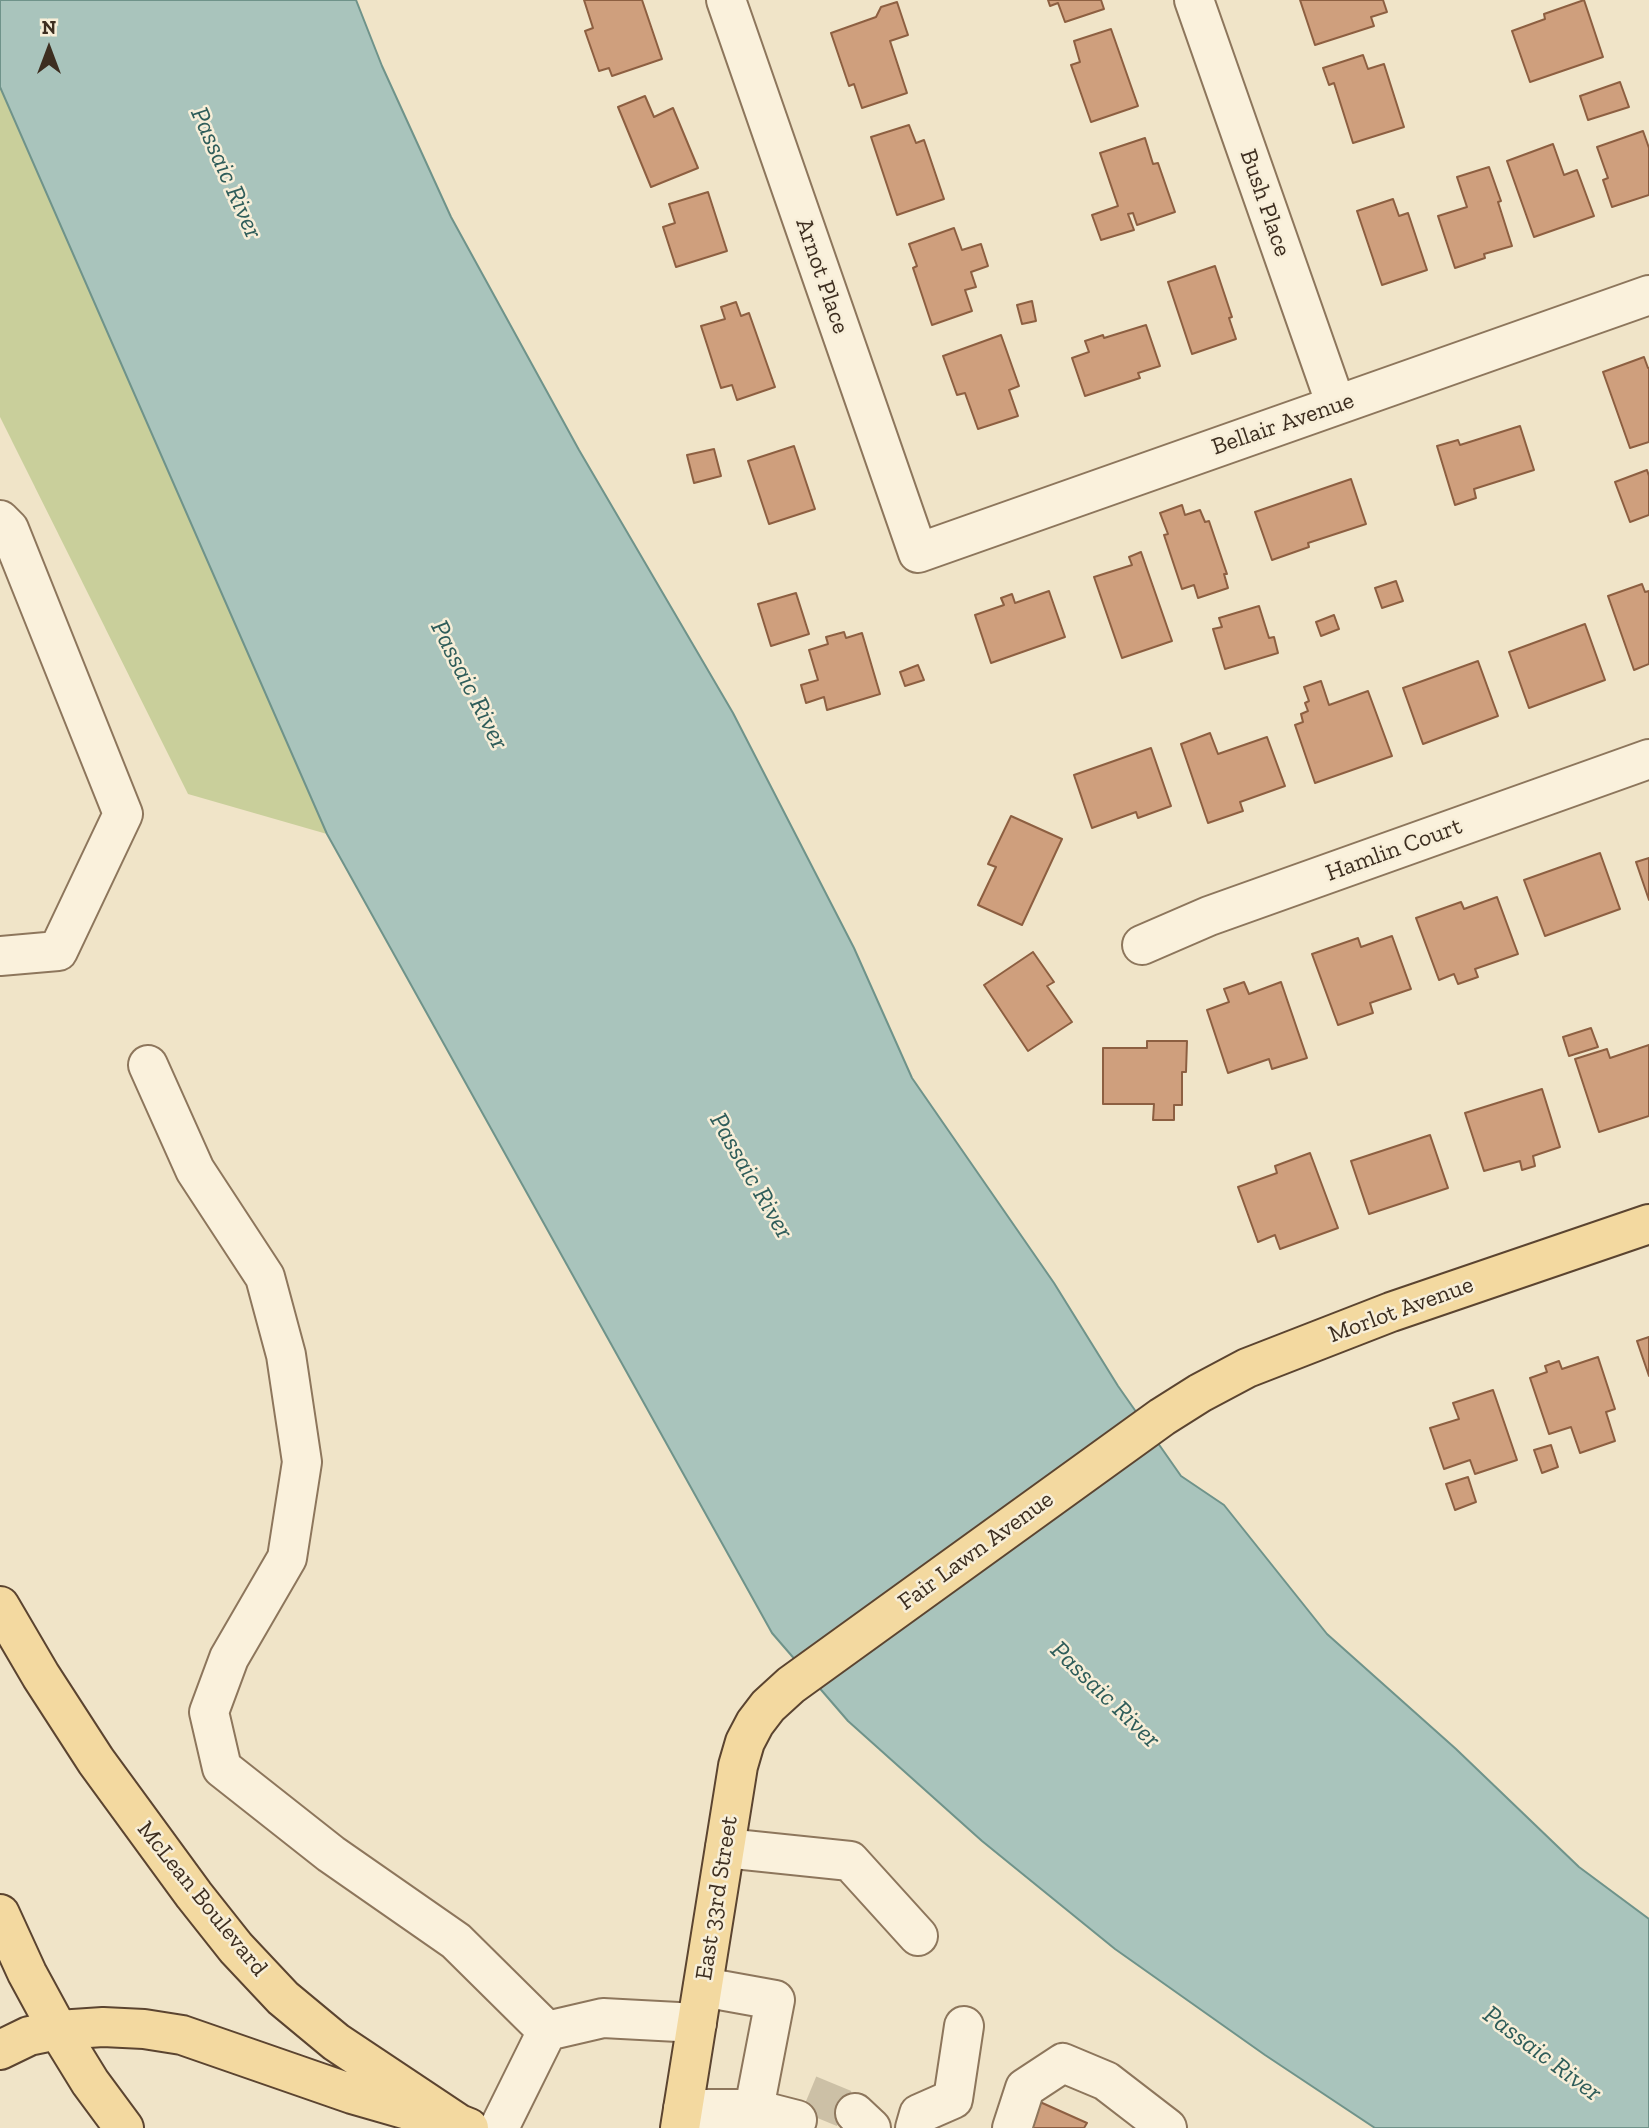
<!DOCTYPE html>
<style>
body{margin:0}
#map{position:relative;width:1649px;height:2128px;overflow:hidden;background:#f0e4c8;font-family:"Zilla Slab",serif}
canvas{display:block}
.north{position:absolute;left:14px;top:14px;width:70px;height:70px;-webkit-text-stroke:5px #f7eed8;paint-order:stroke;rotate:0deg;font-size:19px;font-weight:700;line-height:28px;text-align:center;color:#3d2e20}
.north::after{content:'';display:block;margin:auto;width:24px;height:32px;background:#3d2e20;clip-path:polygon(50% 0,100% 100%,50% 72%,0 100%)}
</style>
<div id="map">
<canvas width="1649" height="2128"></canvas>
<div class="north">N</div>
</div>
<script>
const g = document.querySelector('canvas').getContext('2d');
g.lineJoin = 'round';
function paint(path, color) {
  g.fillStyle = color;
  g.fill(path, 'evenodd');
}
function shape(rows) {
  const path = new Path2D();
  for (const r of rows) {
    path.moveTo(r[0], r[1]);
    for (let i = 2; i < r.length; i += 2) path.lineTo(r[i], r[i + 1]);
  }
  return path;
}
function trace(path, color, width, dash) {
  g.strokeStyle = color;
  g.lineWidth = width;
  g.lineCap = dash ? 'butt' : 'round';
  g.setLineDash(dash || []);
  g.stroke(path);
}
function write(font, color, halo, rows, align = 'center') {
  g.font = font + ' "Zilla Slab",serif';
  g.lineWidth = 5;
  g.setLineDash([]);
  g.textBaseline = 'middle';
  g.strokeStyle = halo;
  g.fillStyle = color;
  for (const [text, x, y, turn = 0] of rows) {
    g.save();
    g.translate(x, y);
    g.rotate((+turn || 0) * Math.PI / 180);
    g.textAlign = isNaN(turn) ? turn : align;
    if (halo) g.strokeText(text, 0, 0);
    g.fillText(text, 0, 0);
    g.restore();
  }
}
paint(shape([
 [0,87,327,834,188,794,0,417]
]), '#c9cf9b');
const water = shape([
 [0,0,356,0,382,66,451,217,579,450,733,713,854,948,912,1078,1054,1283,1118,1386,1181,1476,1224,1505,1327,1634,1456,1749,1579,1867,1649,1919,1649,2128,1375,2128,1265,2055,1115,1949,982,1841,848,1721,772,1633,327,834,0,87,0,0]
]);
paint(water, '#a9c4bc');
trace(water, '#6f938a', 2);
const building = shape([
 [584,0,642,0,662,59,612,76,609,68,599,71,585,31,593,28,584,0],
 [1048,0,1101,0,1104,9,1065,22,1058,3,1050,6,1048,0],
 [1300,0,1383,0,1387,12,1371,17,1374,26,1315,45,1300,0],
 [1584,0,1603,57,1530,82,1512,31,1545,19,1544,14,1584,0],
 [897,2,908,35,890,41,907,93,862,108,854,84,849,86,831,33,876,17,881,7,897,2],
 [1111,29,1138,106,1091,122,1071,65,1080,62,1074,41,1111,29],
 [1363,55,1368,69,1384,64,1404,127,1353,143,1334,83,1329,85,1323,68,1363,55],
 [1620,82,1629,107,1588,120,1580,96,1620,82],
 [645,96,654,117,673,108,698,168,651,187,618,107,645,96],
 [909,125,916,143,924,140,944,199,897,215,871,137,909,125],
 [1643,131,1649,148,1649,195,1612,207,1603,180,1608,178,1597,147,1643,131],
 [1145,138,1153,164,1158,163,1175,212,1137,225,1133,213,1128,214,1134,230,1101,240,1092,215,1118,206,1100,153,1145,138],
 [1553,144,1564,175,1577,170,1594,216,1534,237,1507,161,1553,144],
 [1489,167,1501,201,1498,202,1512,246,1484,254,1485,258,1455,268,1438,216,1467,207,1457,177,1489,167],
 [708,192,727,251,676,267,663,227,675,223,669,204,708,192],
 [1393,199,1399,216,1408,213,1427,270,1382,285,1357,211,1393,199],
 [954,228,962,250,981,244,988,266,971,272,976,287,965,290,972,311,932,325,913,268,917,266,909,244,954,228],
 [1215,266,1232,317,1229,318,1236,339,1192,354,1168,282,1215,266],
 [1032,301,1036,321,1022,324,1017,305,1032,301],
 [736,302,741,316,749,313,775,387,737,400,732,385,721,388,701,326,725,319,721,307,736,302],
 [1146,325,1160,366,1138,373,1140,378,1085,396,1072,358,1089,352,1085,341,1103,335,1104,338,1146,325],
 [1001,335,1019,386,1009,390,1018,416,978,429,965,393,957,395,943,356,1001,335],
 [1644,357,1648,368,1649,368,1649,442,1630,448,1603,372,1644,357],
 [1520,426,1534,470,1474,489,1476,498,1455,505,1437,446,1458,440,1460,445,1520,426],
 [794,446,815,509,769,524,748,461,794,446],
 [714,449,721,476,694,483,687,455,714,449],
 [1647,470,1649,476,1649,515,1630,522,1615,482,1647,470],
 [1351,479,1366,524,1308,543,1309,547,1272,560,1255,512,1351,479],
 [1182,505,1185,515,1200,510,1205,522,1209,521,1227,574,1224,574,1228,588,1198,598,1194,585,1182,589,1164,535,1168,534,1160,513,1182,505],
 [1141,552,1172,641,1122,658,1094,577,1132,565,1129,557,1141,552],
 [1396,581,1403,601,1382,608,1375,588,1396,581],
 [1642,584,1645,592,1649,591,1649,664,1634,670,1608,596,1642,584],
 [1049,591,1065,637,991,663,975,615,1004,605,1001,598,1012,594,1015,603,1049,591],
 [796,593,809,634,771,646,758,604,796,593],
 [1259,606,1269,638,1274,637,1278,653,1225,669,1213,629,1222,627,1219,618,1259,606],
 [1334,615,1339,629,1321,636,1316,622,1334,615],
 [1585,624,1605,680,1529,708,1509,652,1585,624],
 [844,632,846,638,862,633,880,694,827,710,824,697,806,703,801,685,818,680,809,650,828,644,826,637,844,632],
 [1478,661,1498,716,1423,744,1403,688,1478,661],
 [918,665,924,680,905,686,900,672,918,665],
 [1321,681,1329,705,1368,691,1392,756,1315,783,1295,725,1303,722,1301,714,1308,711,1305,703,1309,701,1304,687,1321,681],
 [1210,733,1218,754,1267,737,1285,786,1240,802,1243,811,1208,823,1181,744,1210,733],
 [1151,748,1171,806,1138,818,1136,812,1092,828,1074,775,1151,748],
 [1011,816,1062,839,1022,925,978,905,996,867,988,864,1011,816],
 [1600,853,1620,909,1545,936,1524,880,1600,853],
 [1649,858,1649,900,1636,862,1649,858],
 [1497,897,1518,954,1475,969,1478,977,1458,984,1454,974,1439,980,1416,918,1461,902,1464,909,1497,897],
 [1392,936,1411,989,1370,1003,1373,1013,1338,1025,1312,954,1358,938,1361,947,1392,936],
 [1033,952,1054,982,1047,986,1072,1022,1028,1051,984,985,1033,952],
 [1244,982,1249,994,1281,982,1307,1058,1272,1069,1269,1059,1228,1073,1207,1010,1229,1002,1224,989,1244,982],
 [1591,1028,1598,1047,1569,1056,1563,1037,1591,1028],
 [1147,1041,1187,1041,1186,1072,1182,1072,1182,1105,1174,1105,1174,1120,1153,1120,1154,1104,1103,1104,1103,1048,1147,1048,1147,1041],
 [1649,1045,1649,1116,1599,1132,1575,1059,1607,1049,1610,1058,1649,1045],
 [1542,1089,1560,1147,1533,1156,1535,1166,1522,1170,1520,1161,1484,1171,1465,1113,1542,1089],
 [1430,1135,1448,1188,1369,1214,1351,1161,1430,1135],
 [1310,1153,1338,1228,1280,1249,1275,1235,1258,1242,1238,1187,1277,1173,1275,1166,1310,1153],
 [1649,1337,1649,1376,1637,1341,1649,1337],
 [1598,1357,1615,1409,1606,1412,1615,1441,1580,1453,1571,1427,1549,1434,1530,1378,1547,1372,1545,1366,1559,1361,1562,1369,1598,1357],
 [1493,1390,1517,1460,1475,1474,1470,1460,1444,1469,1430,1428,1459,1419,1453,1403,1493,1390],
 [1551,1445,1558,1467,1542,1473,1534,1450,1551,1445],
 [1468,1477,1476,1502,1455,1510,1446,1484,1468,1477],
 [1040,2102,1087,2123,1084,2128,1029,2128,1040,2102]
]);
paint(building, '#cf9f7d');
trace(building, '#8d5f41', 2);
trace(shape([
 [809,2094,855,2113]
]), '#ccc0a6', 38, [38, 19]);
const minor = shape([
 [726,0,918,553,1649,295],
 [1194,0,1336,405],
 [0,520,9,529,123,814,58,951,0,956],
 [1142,945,1209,916,1649,759],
 [148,1065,195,1170,265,1277,286,1355,302,1462,287,1558,229,1658,209,1712,222,1768,331,1854,456,1941,547,2031],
 [725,1848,850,1861,918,1936],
 [703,1987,775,2000,754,2109,769,2128],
 [683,2109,754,2109,797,2120],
 [855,2113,871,2128],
 [499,2128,547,2031,603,2018,697,2023],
 [915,2128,919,2114,953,2099,964,2026],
 [1012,2128,1025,2088,1063,2063,1106,2081,1167,2128]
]);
const major = shape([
 [0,1606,41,1676,96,1761,194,1895,236,1948,283,1998,336,2042,459,2124,469,2128],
 [0,1914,27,1973,58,2030,90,2082,124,2128],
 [0,2050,29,2036,58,2030,103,2027,144,2029,182,2035,352,2094,425,2115],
 [680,2128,738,1766,745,1742,755,1723,768,1706,791,1685,1162,1417,1200,1393,1247,1368,1391,1312,1649,1224]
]);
trace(minor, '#8d765c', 42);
trace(major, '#5b4430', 42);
trace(minor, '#faf1dc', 38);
trace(major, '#f3d9a0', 38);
write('24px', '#3d2e20', '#f7eed8', [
 ["Bush Place",1265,203,71],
 ["Arnot Place",822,276,71],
 ["Bellair Avenue",1283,424,-19],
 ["Hamlin Court",1394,850,-20],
 ["Morlot Avenue",1401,1310,-20],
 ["Fair Lawn Avenue",976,1551,-36],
 ["East 33rd Street",717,1898,-81],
 ["McLean Boulevard",202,1899,51]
]);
write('italic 26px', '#2f5d5a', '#f7eed8', [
 ["Passaic River",226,173,66],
 ["Passaic River",469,685,63],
 ["Passaic River",751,1176,60],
 ["Passaic River",1105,1695,44],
 ["Passaic River",1542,2054,37]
]);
</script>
